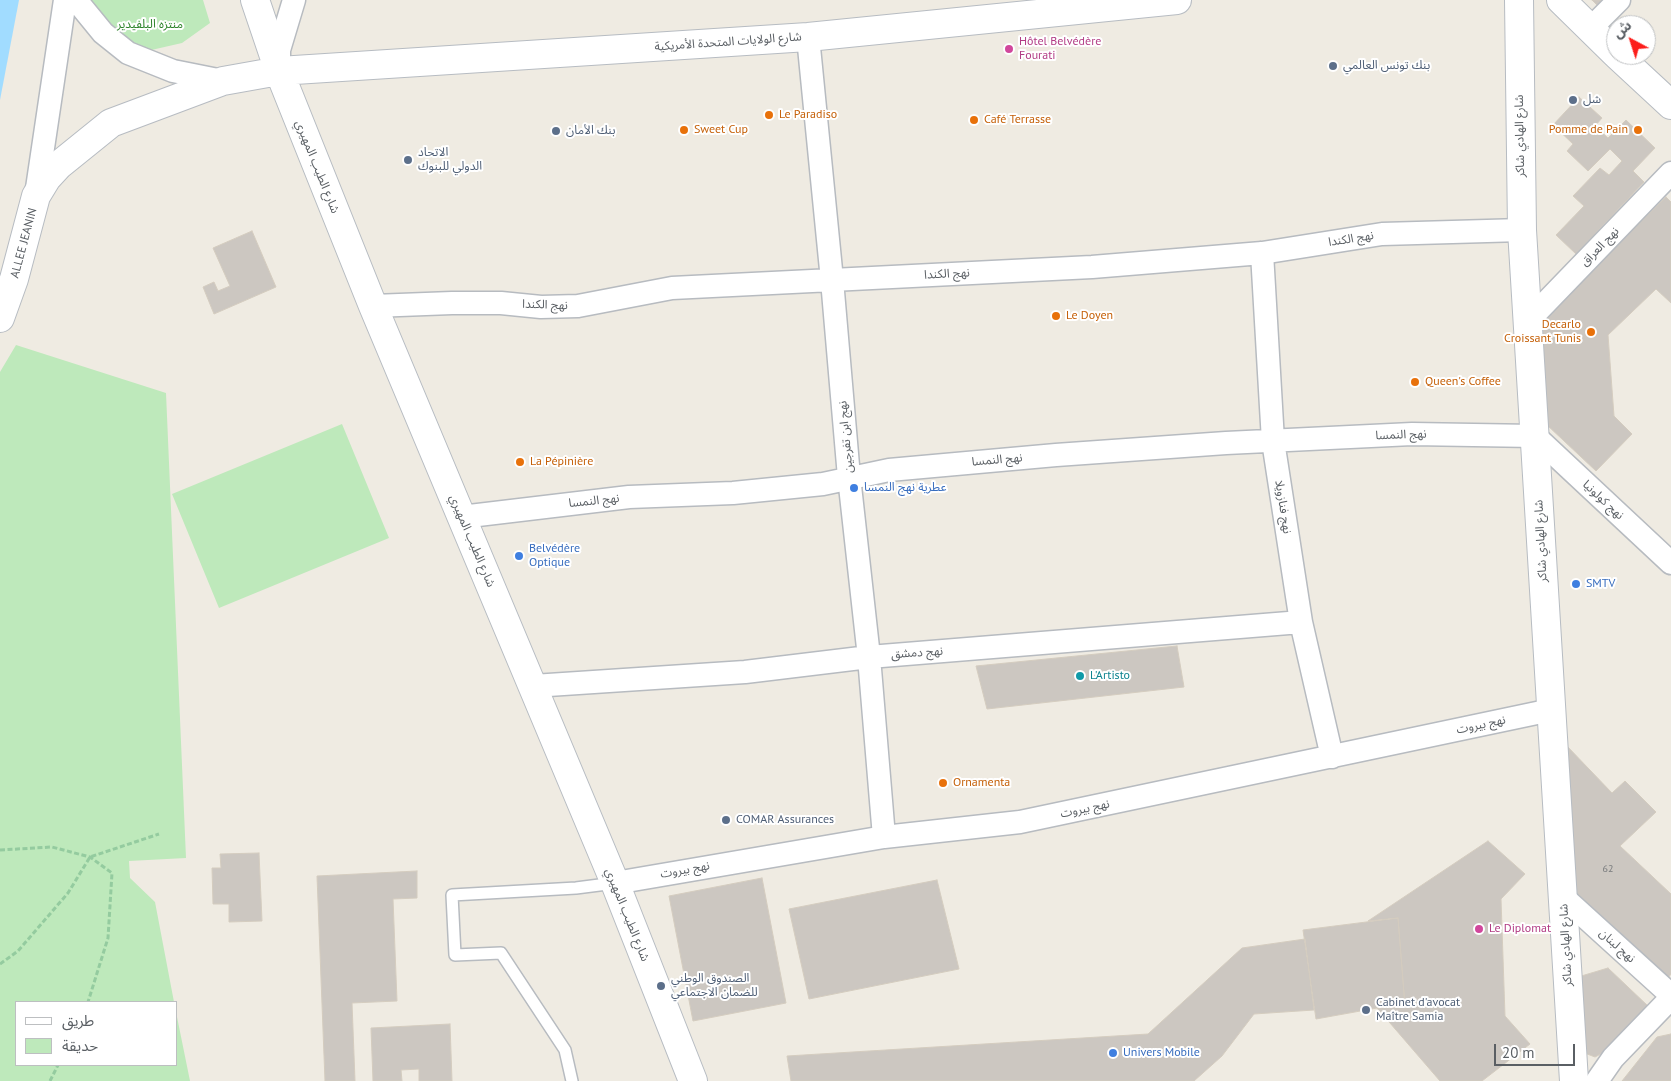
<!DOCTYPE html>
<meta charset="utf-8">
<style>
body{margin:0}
#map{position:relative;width:1671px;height:1081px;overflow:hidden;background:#efebe2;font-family:"PT Sans","Noto Sans Arabic",sans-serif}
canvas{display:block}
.legend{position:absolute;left:15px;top:1001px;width:162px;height:65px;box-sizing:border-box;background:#fff;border:1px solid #bdbfc1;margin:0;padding:6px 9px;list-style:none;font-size:15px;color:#5a5f64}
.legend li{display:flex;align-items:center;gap:10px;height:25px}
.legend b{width:25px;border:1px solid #bdbfc1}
.north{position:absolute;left:1606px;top:15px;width:50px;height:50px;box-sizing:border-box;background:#fff;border:1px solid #bdbfc1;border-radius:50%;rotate:320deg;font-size:14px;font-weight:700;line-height:20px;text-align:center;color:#5a5f64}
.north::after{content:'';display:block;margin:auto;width:18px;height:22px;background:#fc1e1b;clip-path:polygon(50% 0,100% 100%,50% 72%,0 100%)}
.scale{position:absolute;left:1494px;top:1044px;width:81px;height:22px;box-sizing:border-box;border:2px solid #5a5f64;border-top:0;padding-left:6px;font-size:15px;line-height:18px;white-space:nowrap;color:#5a5f64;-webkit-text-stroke:4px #fff;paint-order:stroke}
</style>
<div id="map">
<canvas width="1671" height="1081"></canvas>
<ul class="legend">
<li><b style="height:6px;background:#fff"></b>طريق</li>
<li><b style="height:14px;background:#bee9bb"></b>حديقة</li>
</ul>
<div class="north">ش</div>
<div class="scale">20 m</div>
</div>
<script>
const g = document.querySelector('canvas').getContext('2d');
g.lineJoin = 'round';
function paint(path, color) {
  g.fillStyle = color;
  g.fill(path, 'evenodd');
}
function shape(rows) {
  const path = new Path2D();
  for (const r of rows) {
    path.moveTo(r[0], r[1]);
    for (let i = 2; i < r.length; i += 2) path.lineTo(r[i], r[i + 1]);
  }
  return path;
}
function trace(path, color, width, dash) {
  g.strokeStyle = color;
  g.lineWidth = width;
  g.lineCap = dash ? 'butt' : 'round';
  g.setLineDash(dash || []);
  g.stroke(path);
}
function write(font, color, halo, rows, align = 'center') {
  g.font = font + ' "PT Sans","Noto Sans Arabic",sans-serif';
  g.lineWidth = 4;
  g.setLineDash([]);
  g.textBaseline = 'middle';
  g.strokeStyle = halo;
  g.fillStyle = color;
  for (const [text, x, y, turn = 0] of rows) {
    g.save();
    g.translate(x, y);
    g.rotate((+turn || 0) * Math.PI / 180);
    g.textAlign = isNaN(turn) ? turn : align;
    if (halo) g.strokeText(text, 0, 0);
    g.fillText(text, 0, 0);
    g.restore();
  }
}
paint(shape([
 [85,0,203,0,210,23,182,43,147,51,109,30],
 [16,345,166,393,186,858,129,861,130,878,155,902,174,1002,16,1002,16,1065,176,1065,176,1012,190,1081,0,1081,0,372],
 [342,424,389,538,219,608,172,494]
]), '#bee9bb');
paint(shape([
 [0,0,19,0,0,100]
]), '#a1dcff');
const building = shape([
 [1592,0,1603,0,1598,6,1592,0],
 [1579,97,1602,118,1595,126,1608,138,1626,120,1655,148,1633,171,1644,182,1576,254,1556,235,1584,206,1573,196,1600,168,1609,175,1622,161,1610,149,1588,171,1567,151,1573,144,1553,125,1579,97],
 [1666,197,1671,202,1671,303,1656,289,1608,335,1614,416,1632,434,1596,471,1547,425,1542,321,1666,197],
 [252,231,276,287,214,314,203,287,214,282,218,291,230,286,213,248,252,231],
 [1177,646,1184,687,987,709,976,666,1177,646],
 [1566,745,1612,793,1625,781,1656,812,1620,846,1671,894,1671,974,1668,978,1574,892,1566,745],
 [1488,841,1525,874,1501,899,1505,1016,1530,1044,1482,1081,1440,1081,1377,1008,1405,1006,1398,918,1368,921,1488,841],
 [259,853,262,921,229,922,229,904,213,904,212,868,221,868,220,854,259,853],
 [417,871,417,898,393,899,397,1001,352,1003,355,1081,325,1081,317,876,417,871],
 [762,878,786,1003,693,1021,669,896,762,878],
 [937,880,959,969,809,999,789,909,937,880],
 [1398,918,1405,1006,1377,1008,1316,1019,1303,930,1398,918],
 [1305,939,1314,1010,1254,1014,1222,1056,1194,1081,791,1081,787,1056,1148,1034,1242,948,1305,939],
 [1608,968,1648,1006,1614,1047,1595,1057,1582,1052,1578,977,1608,968],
 [450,1024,452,1081,419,1081,419,1069,401,1070,402,1081,373,1081,371,1028,450,1024],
 [1671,1034,1671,1081,1622,1081,1657,1037,1671,1034]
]);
paint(building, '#ccc7c1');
trace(building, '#d4ccbf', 1);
const lane = shape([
 [572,1081,565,1050,501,953,455,955,452,895,576,888,615,883]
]);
const street = shape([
 [76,0,103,33,128,53,173,71,223,81],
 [1590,29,1619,0],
 [808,37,832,280,849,477,869,657,884,837],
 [279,65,279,50,294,0],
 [36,195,65,0],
 [1262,253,1273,441,1301,622,1332,757],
 [373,306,452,303,501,303,541,307,578,306,672,288,1092,267,1262,253,1382,234,1522,230],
 [1529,320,1671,173],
 [461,517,629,497,733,493,823,484,889,470,1056,455,1226,443,1412,434,1535,436,1671,563],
 [533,686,745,672,869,657,1301,622],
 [615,883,884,837,1020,822,1551,710],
 [1563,897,1671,995],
 [1597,1081,1613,1058,1671,998]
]);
const secondary = shape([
 [255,0,279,71,373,306,615,883,693,1081],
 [1519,0,1522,230,1574,1081],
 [1561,0,1616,54],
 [1617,55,1671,105],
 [0,318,14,279,36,196,47,178,59,165,111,123,223,81,279,71,808,37,1177,0]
]);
trace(lane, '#b7bbc0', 14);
trace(street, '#b7bbc0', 25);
trace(secondary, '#b7bcc2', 30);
trace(shape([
 [0,850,52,847,90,857,112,873,108,938,88,1002],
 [0,964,18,951,68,893,90,857,159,834],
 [50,1081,58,1065]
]), '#94cb9f', 3, [5, 2.5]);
trace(lane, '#fff', 11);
trace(street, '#fff', 22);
trace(secondary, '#fff', 28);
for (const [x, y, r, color] of [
 [1009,49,5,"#d1479c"],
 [1333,66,5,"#5c6f8a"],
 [1573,100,5,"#5c6f8a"],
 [769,115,5,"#e8710a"],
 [974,120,5,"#e8710a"],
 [684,130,5,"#e8710a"],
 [1638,130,5,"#e8710a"],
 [556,131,5,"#5c6f8a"],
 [408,160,5,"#5c6f8a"],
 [1056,316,5,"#e8710a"],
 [1591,332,5,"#e8710a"],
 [1415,382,5,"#e8710a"],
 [520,462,5,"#e8710a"],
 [854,488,5,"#3f7fe0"],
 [519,556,5,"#3f7fe0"],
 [1576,584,5,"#3f7fe0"],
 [1080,676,5,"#0f9aa8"],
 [943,783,5,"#e8710a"],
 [726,820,5,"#5c6f8a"],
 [1479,929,5,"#d1479c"],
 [661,986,5,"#5c6f8a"],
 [1366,1010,5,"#5c6f8a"],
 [1113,1053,5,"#3f7fe0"]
]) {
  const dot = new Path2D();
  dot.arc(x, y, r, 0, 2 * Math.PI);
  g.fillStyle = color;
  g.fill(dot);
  trace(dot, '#fff', 2);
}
write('10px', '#76797b', null, [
 ["62",1608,869]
]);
write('12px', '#2c832a', '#fff', [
 ["منتزه البلفيدير",150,25]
]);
write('12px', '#5a5f64', '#fff', [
 ["شارع الولايات المتحدة الأمريكية",728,42,-4],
 ["شارع الهادي شاكر",1520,136,-91],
 ["شارع الطيب المهيري",317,167,68],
 ["نهج الكندا",1351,239,-9],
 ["ALLEE JEANIN",24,243,-75],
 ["نهج العراق",1600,247,-46],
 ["نهج الكندا",947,274,-3],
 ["نهج الكندا",545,305,2],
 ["نهج النمسا",1401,435,-2],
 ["نهج ابن تفرجين",846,437,-95],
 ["نهج النمسا",997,460,-5],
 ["نهج كولونيا",1603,500,43],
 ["نهج النمسا",594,501,-6],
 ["نهج فنازويلا",1283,507,81],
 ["شارع الطيب المهيري",472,541,67],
 ["شارع الهادي شاكر",1541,541,-93],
 ["نهج دمشق",917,653,-4],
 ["نهج بيروت",1481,725,-12],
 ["نهج بيروت",1085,809,-12],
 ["نهج بيروت",685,870,-10],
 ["شارع الطيب المهيري",627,915,68],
 ["شارع الهادي شاكر",1566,945,-93],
 ["نهج لبنان",1617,946,42]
]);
write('12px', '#b23c85', '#fff', [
 ["Hôtel Belvédère",1019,42],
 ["Fourati",1019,56],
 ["Le Diplomat",1489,929]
], 'left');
write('12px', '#4e5e75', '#fff', [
 ["بنك تونس العالمي",1343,66],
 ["شل",1583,100],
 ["بنك الأمان",566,131],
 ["الاتحاد",418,153],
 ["الدولي للبنوك",418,167],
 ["COMAR Assurances",736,820],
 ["الصندوق الوطني",671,979],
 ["للضمان الاجتماعي",671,993],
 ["Cabinet d'avocat",1376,1003],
 ["Maître Samia",1376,1017]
], 'left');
write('12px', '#c56008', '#fff', [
 ["Le Paradiso",779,115],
 ["Café Terrasse",984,120],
 ["Sweet Cup",694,130],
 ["Pomme de Pain",1628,130,"right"],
 ["Le Doyen",1066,316],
 ["Decarlo",1581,325,"right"],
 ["Croissant Tunis",1581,339,"right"],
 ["Queen's Coffee",1425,382],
 ["La Pépinière",530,462],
 ["Ornamenta",953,783]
], 'left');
write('12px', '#366cbe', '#fff', [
 ["عطرية نهج النمسا",864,488],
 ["Belvédère",529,549],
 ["Optique",529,563],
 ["SMTV",1586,584],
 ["Univers Mobile",1123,1053]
], 'left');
write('12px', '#0d838f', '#fff', [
 ["L'Artisto",1090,676]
], 'left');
</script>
